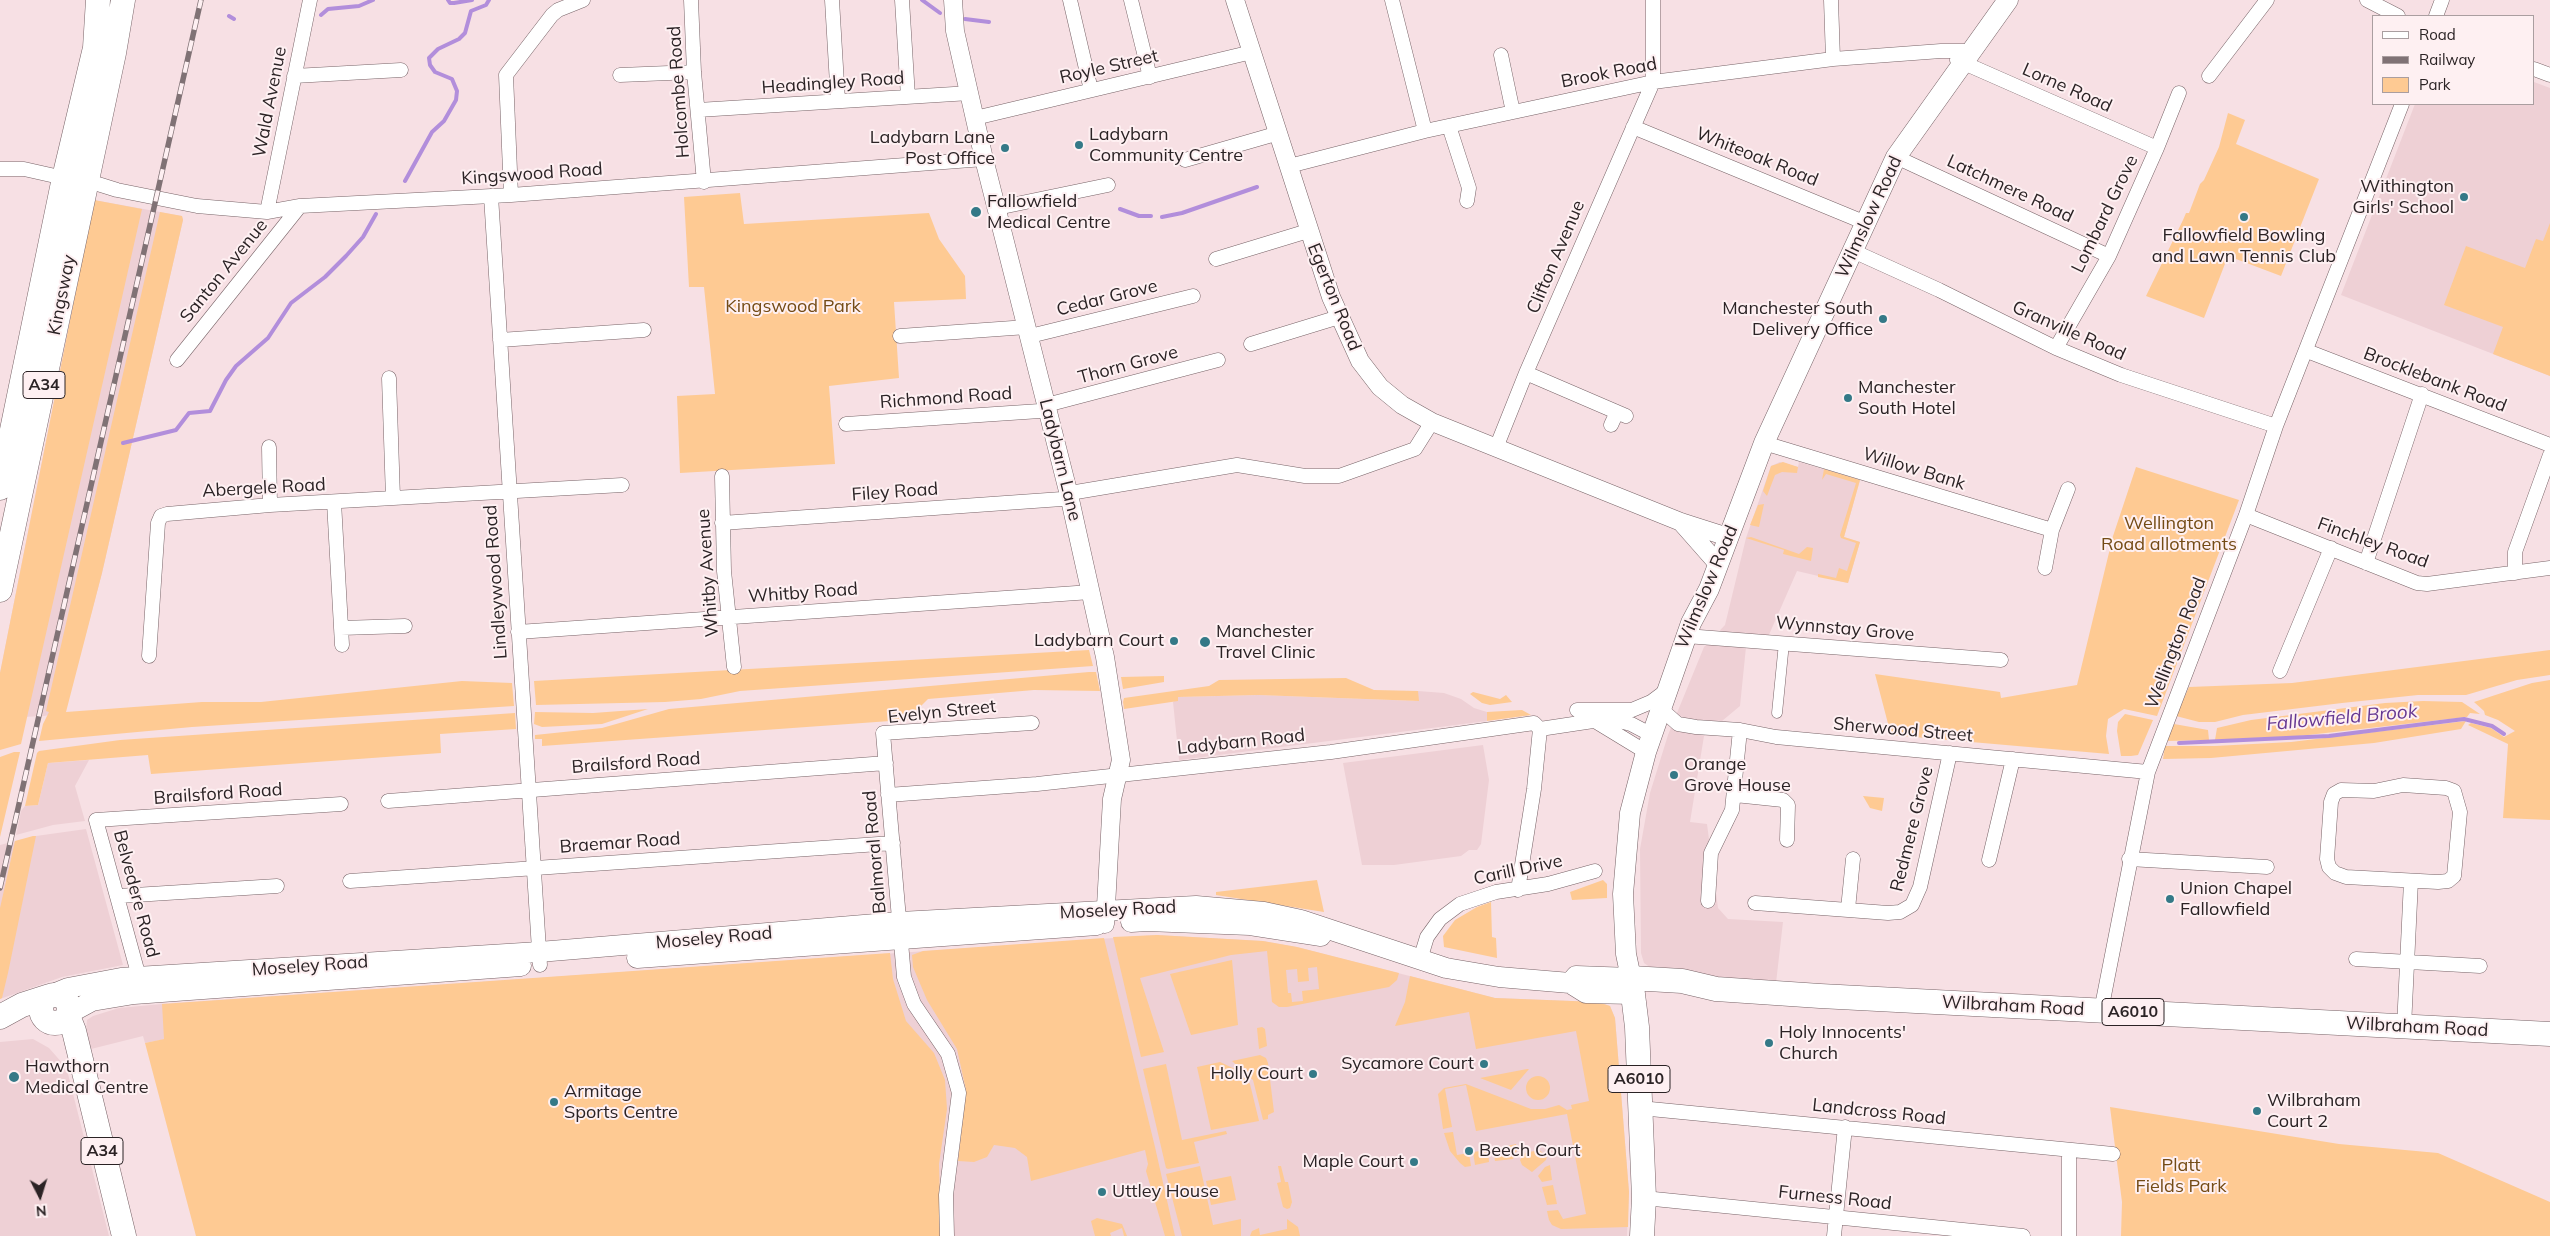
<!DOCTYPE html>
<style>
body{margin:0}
#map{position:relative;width:2550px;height:1236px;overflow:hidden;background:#f7e0e4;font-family:Mulish,sans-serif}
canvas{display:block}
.legend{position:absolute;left:2372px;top:15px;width:162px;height:90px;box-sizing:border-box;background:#fef0f2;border:1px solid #aa9ea0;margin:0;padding:6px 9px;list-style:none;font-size:15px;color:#2b2325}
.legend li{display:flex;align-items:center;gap:10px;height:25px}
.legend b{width:25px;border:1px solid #aa9ea0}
.north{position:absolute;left:15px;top:1171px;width:50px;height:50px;-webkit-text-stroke:4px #fef0f2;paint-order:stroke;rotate:175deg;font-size:14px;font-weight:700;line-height:20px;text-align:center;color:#2b2325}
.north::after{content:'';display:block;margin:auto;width:18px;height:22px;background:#2b2325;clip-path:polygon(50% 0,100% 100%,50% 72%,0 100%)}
</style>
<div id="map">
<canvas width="2550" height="1236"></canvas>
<ul class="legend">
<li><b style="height:6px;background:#fff"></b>Road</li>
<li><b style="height:6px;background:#807275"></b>Railway</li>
<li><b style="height:14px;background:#feca93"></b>Park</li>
</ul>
<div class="north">N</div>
</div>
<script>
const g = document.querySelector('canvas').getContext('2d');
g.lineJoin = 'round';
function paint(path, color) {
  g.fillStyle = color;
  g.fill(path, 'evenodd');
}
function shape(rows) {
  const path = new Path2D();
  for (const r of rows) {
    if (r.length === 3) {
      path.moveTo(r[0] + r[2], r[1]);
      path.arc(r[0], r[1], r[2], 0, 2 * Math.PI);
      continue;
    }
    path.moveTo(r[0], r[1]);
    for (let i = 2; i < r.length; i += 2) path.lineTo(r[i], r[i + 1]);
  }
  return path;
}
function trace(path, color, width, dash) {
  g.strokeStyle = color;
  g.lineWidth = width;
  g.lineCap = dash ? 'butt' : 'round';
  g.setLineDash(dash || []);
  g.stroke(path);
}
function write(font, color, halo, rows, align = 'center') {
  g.font = font + ' Mulish,sans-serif';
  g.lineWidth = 4;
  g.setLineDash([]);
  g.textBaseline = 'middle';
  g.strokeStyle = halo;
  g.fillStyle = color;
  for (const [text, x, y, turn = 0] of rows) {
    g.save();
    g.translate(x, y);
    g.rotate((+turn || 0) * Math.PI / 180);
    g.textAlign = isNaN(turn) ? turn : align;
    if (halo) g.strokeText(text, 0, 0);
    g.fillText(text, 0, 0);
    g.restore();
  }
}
paint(shape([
 [2534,82,2550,88,2550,376,2341,295,2415,104,2534,104],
 [94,200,182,216,183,220,102,573,65,712,44,716,0,718,0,673],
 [1780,462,1798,467,1799,462,1860,480,1844,537,1860,542,1848,583,1797,571,1768,637,1746,647,1740,706,1704,736,1690,822,1707,824,1718,908,1728,919,1783,922,1776,983,1690,978,1654,970,1644,963,1641,953,1640,849,1650,793,1668,735,1704,647,1725,625,1746,538,1771,466],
 [1418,691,1444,693,1461,699,1474,708,1487,712,1487,721,1179,760,1173,702,1178,697,1258,695,1418,701],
 [1483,745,1489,780,1481,844,1477,850,1469,850,1461,856,1394,865,1362,865,1343,763],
 [89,760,75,786,85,821,53,825,16,835,21,811,25,806,38,805,48,763],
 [86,829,123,965,62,977,0,999,0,845,36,836],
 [1157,935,1263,941,1297,947,1495,998,1598,1002,1610,1006,1615,1018,1629,1192,1627,1236,196,1236,166,1039,145,1043,143,1036,91,1049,86,1031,87,1020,93,1016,119,1008,162,1004],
 [33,1039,49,1048,64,1065,68,1074,109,1236,0,1236,0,1042]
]), '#eed0d5');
paint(shape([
 [2228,113,2245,120,2236,144,2319,179,2281,276,2228,256,2204,318,2146,296,2183,220,2186,213,2189,213,2200,184,2204,180,2219,147],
 [740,193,744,224,929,213,939,239,965,276,966,299,894,302,899,378,829,386,835,464,680,473,677,396,715,394,704,287,689,287,684,197],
 [94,200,142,209,21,744,0,750,0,673],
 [160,212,182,216,183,220,102,573,66,712,202,702,261,702,462,681,512,683,514,706,192,727,39,741,43,724,49,712,46,711],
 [2550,223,2550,376,2493,354,2503,327,2444,305,2466,246,2525,268,2536,239,2543,241],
 [1783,462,1798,467,1797,473,1782,472,1775,475,1767,496,1763,491,1771,466],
 [2136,467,2239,500,2157,716,2124,709,2108,719,2106,736,2109,754,1891,735,1875,674,2000,692,2001,698,2077,685,2113,536],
 [1824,469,1860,480,1844,537,1860,542,1848,583,1818,577,1818,574,1836,578,1839,568,1847,571,1856,543,1841,538,1840,535,1856,483,1826,474,1822,480],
 [1764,504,1759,527,1750,525,1758,505],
 [1751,537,1799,554,1807,547,1813,548,1811,561,1783,554,1784,550,1746,538],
 [1089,650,1093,666,740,691,701,699,665,702,536,705,534,681],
 [2550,650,2550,675,2517,680,2466,695,2418,695,2342,703,2243,715,2215,722,2199,722,2176,716,2189,687,2292,683],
 [1089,672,1096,672,1100,691,1034,690,928,699,920,707,918,719,542,746,542,739,535,739,535,735,602,728,669,709],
 [1164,676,1164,682,1123,689,1121,677],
 [1346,678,1374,690,1418,691,1419,701,1258,695,1178,697,1178,701,1124,709,1123,702,1124,698,1209,686,1219,680],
 [2550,680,2550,820,2503,818,2508,744,2468,725,2471,723,2491,728,2504,737,2515,731,2498,720,2485,715,2484,711,2474,702,2532,683],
 [1473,692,1500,699,1506,695,1512,702,1490,705,1482,703,1470,694],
 [2423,701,2462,702,2480,714,2470,713,2467,717,2299,736,2215,740,2217,728,2251,720,2385,703],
 [648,709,602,724,542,727,534,724,535,712,593,713],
 [1522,710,1531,715,1487,721,1487,712],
 [515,713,516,729,440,734,441,753,151,774,148,755,48,763,38,805,25,806,37,753,39,751,120,740],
 [2125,714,2153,720,2138,755,2131,756,2121,756,2117,731,2118,722],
 [2466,721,2461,729,2374,743,2211,758,2163,759,2165,746,2215,746,2291,742],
 [2174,724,2208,730,2209,740,2167,741],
 [14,752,20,752,0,837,0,757],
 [1863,796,1884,798,1882,811,1870,808],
 [33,836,36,836,8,973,2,998,0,999,0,908,15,841],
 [1317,880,1324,912,1216,895,1216,892],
 [1603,880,1607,884,1607,898,1572,900,1570,892],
 [1491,902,1492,937,1496,938,1497,958,1444,947,1443,936,1455,920,1477,907],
 [1157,935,1263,941,1297,947,1399,973,1397,980,1389,987,1287,1007,1279,1007,1272,1002,1267,951,1231,955,1140,978,1164,1052,1141,1057,1113,937],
 [1317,967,1319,989,1302,991,1303,1001,1292,1002,1291,993,1288,993,1286,970,1297,969,1298,982,1309,981,1308,968],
 [1104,938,1155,1147,1175,1236,1165,1236,1146,1171,1148,1164,1145,1150,1031,1181,1027,1157,1015,1148,994,1145,987,1157,974,1162,958,1161,966,1090,957,1049,927,1000,913,967,912,955,923,951],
 [890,953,893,979,906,1021,934,1053,945,1080,947,1109,939,1164,941,1236,196,1236,145,1043,164,1039,162,1004],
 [1232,960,1238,1025,1191,1035,1170,974],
 [1410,976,1495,998,1598,1002,1610,1006,1615,1018,1629,1192,1628,1227,1561,1229,1552,1225,1549,1220,1547,1211,1558,1210,1563,1219,1586,1214,1567,1114,1476,1131,1466,1085,1445,1089,1452,1127,1443,1129,1438,1094,1444,1088,1466,1084,1531,1109,1545,1109,1559,1105,1567,1110,1572,1109,1571,1105,1589,1101,1576,1031,1476,1049,1469,1012,1395,1026,1405,1002],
 [1262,1027,1265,1029,1267,1046,1259,1049,1257,1028],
 [1260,1055,1266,1058,1268,1063,1274,1112,1268,1115,1268,1119,1263,1120,1253,1080,1232,1061],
 [1220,1062,1237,1070,1250,1084,1259,1121,1211,1130,1197,1067],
 [1166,1064,1182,1140,1226,1131,1227,1134,1194,1142,1199,1163,1168,1169,1166,1168,1143,1069],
 [1529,1069,1511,1090,1480,1078,1527,1069],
 [1538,1088,12],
 [2110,1107,2339,1144,2438,1153,2550,1202,2550,1236,2121,1236,2122,1202],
 [1453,1132,1457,1155,1469,1153,1471,1166,1465,1167,1460,1163,1450,1151,1444,1133],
 [1516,1144,1517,1150,1513,1159,1495,1161,1493,1149],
 [1488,1150,1489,1162,1475,1165,1473,1152],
 [1539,1150,1547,1156,1546,1160,1532,1172,1522,1165,1520,1160,1525,1153],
 [1550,1165,1552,1180,1542,1182,1538,1176,1545,1167],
 [1200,1166,1213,1225,1241,1219,1241,1236,1182,1236,1166,1174],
 [1278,1166,1281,1166,1285,1182,1288,1182,1292,1202,1290,1208,1287,1209,1283,1207,1277,1183,1281,1182],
 [1231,1176,1236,1200,1211,1205,1206,1181],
 [1553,1185,1557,1204,1547,1205,1542,1187],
 [1097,1218,1122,1224,1127,1236,1124,1236,1122,1228,1110,1233,1111,1236,1095,1236,1091,1221],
 [1287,1219,1298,1227,1300,1236,1250,1236,1252,1231,1259,1228,1260,1235,1287,1229]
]), '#feca93');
trace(shape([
 [448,0,450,3,454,3,472,0],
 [922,0,940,13],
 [321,15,328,9,359,6,373,0],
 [229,16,234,19],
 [965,19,989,22],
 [405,181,432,132,444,121,456,100,457,91,452,79,435,72,430,65,429,58,438,49,459,39,465,33,471,11,486,5,489,0],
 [1120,209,1139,216,1151,216],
 [1162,217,1182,213,1257,187],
 [123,443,176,430,189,413,210,411,226,380,236,366,268,338,291,303,325,277,346,256,363,237,376,214],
 [2179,743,2329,736,2464,719,2492,726,2504,734]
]), '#b28edb', 4);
const pedestrian = shape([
 [1777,713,1784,643]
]);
const minor = shape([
 [691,0,694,72,704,182],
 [832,0,838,101],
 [902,0,908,97],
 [1070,0,1091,90],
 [1131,0,1150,77],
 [1392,0,1425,131],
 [1831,0,1833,59],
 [2367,0,2398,16],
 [2436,16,2442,0],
 [1501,55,1513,112],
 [1957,60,2157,148],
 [2534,69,2550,75],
 [620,75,694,72],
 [294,76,401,70],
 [2209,76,2267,0],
 [698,110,970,93],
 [975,118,1252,52],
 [1449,126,1469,188,1467,201],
 [1633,127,1866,223],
 [1896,157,2109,256],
 [1185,160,1279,133],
 [1289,166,1425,131,1653,82,1833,59,1941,51,1970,51],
 [0,169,24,169,64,178],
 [85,180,117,190,197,206,267,212,300,206,511,195,984,159],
 [511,195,506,75,552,15,558,10,583,0],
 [491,196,540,965],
 [997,208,1108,185],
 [267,212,310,0],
 [1853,251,1939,290,2056,348,2121,375,2276,426],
 [1216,259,1308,231],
 [900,336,1027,327],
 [1030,336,1193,296],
 [500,340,644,330],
 [1251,344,1339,317],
 [2056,348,2109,256,2157,148,2179,93],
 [2307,351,2550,445],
 [177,360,300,206],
 [1526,373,1626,416],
 [389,378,393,498],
 [846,424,1040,411,1054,403,1218,360],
 [1611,425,1617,412],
 [1764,443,2052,530],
 [269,447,270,505],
 [1496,448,1526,373,1653,82,1653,0],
 [722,476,724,571,734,667],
 [334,502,342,645],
 [2246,515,2417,583,2427,584,2550,568],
 [722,523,1062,499,1076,492,1237,465,1305,476,1339,476,1415,449,1432,422],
 [2366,563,2422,394],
 [2045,568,2052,530,2068,489],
 [2515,573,2515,552,2550,455],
 [341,628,405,626],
 [518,632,1091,592],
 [1686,636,2001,660],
 [149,656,158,523,161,516,167,514,270,505,622,485],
 [2280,671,2331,548],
 [1661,709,1678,724,1696,727,1740,730,1776,737,2148,772],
 [1577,710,1632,710,1651,702,1667,690],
 [1577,710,1646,752],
 [1599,716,1631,724,1652,735],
 [1540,729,1593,721],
 [2403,785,2446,788,2454,791,2460,812,2454,876,2448,881,2438,882,2346,877,2335,873,2329,867,2327,859,2331,802,2334,794,2341,790,2374,791,2403,785],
 [888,795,1037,784,1331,752,1534,723,1540,729],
 [1735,795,1783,800,1788,805,1787,840],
 [388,801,886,763],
 [2129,859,2267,867],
 [1989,860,2013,759],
 [350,881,893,843],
 [1518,890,1534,789,1540,729],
 [119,896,277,886],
 [1708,901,1711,853,1732,810,1740,730],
 [1755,903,1888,913,1900,912,1912,905,1920,887,1950,753],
 [1848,909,1853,859],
 [2356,959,2480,966],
 [1420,960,1427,937,1440,919,1460,904,1496,892,1548,884,1595,871],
 [139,977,96,820,341,804],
 [2101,1011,2148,772,2246,515,2276,426,2402,104],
 [2404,1027,2411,881],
 [1640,1108,2113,1154],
 [1644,1198,2023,1236],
 [947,1236,946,1195,959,1093,948,1054,914,1004,904,977,883,733,1032,723],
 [1834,1236,1845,1127],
 [2069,1236,2069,1150]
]);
const tertiary = shape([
 [953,0,955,31,984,159,1069,495,1105,657,1121,760,1112,799,1105,924],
 [1235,0,1331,297,1360,361,1380,387,1402,405,1432,422,1681,522,1728,537],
 [1681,522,1718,564]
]);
const secondary = shape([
 [1131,922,1147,921,1250,925,1321,936],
 [637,958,1097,925],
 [1570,983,1576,976,1631,978,1626,954,1623,894,1630,813,1646,752,1691,623,1709,589,1764,443,1896,157,2008,0],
 [51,995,68,988,121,978,539,952,900,922,1196,906,1264,912,1301,920,1446,968,1499,977,1570,983,1586,993,1634,994],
 [68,1014,92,1001,134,994,521,966]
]);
const trunk = shape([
 [0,488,64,178,95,48,98,0],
 [0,590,114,53,123,0],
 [55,1009,14],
 [68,1016,74,1031,124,1236],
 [0,1017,22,1005,50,996],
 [1642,1236,1644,1198,1637,1027,1631,978,1682,981,1716,989,1820,996,2550,1034]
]);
trace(pedestrian, '#786468', 11);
trace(minor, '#786468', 15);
trace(tertiary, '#786468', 19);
trace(secondary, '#786468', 21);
trace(trunk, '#786468', 25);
trace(pedestrian, '#fff', 10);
trace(minor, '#fff', 14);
trace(tertiary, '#fff', 18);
trace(secondary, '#fff', 20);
trace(trunk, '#fff', 24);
const rail = shape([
 [0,888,201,0]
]);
trace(rail, '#807275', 5.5);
trace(rail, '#fef0f2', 4, [11]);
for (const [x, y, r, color] of [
 [1079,145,5,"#347987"],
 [1005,148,5,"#347987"],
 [2464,197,5,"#347987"],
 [976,212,6,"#347987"],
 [2244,217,5,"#347987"],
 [1883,319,5,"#347987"],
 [1848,398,5,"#347987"],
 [1174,641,5,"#347987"],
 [1205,642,6,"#347987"],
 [1674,775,5,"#347987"],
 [2170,899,5,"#347987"],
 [1769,1043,5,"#347987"],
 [1484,1064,5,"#347987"],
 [1313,1074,5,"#347987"],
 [14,1077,6,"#347987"],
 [554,1102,5,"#347987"],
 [2257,1111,5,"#347987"],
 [1469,1151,5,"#347987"],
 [1414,1162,5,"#347987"],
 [1102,1192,5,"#347987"]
]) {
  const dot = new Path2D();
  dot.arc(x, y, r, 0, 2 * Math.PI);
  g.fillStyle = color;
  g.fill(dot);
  trace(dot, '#fef0f2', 2);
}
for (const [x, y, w] of [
 [44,385,42],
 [2133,1012,62],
 [1639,1079,62],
 [102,1151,42]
]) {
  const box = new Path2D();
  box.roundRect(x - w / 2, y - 13.5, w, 27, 4);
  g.fillStyle = '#fef0f2';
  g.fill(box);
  trace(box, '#2b2325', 1);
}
write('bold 16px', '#2b2325', null, [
 ["A34",44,385],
 ["A6010",2133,1012],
 ["A6010",1639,1079],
 ["A34",102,1151]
]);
write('18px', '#2b2325', '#fef0f2', [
 ["Royle Street",1109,67,-13],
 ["Brook Road",1609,73,-11],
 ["Headingley Road",833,83,-4],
 ["Lorne Road",2067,88,24],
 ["Holcombe Road",679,92,-94],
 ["Wald Avenue",270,102,-79],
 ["Whiteoak Road",1757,157,22],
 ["Kingswood Road",532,174,-4],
 ["Latchmere Road",2010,189,25],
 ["Lombard Grove",2105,214,-64],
 ["Wilmslow Road",1869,217,-65],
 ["Clifton Avenue",1556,257,-67],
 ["Santon Avenue",224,271,-51],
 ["Kingsway",62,295,-79],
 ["Egerton Road",1334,297,68],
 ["Cedar Grove",1107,298,-14],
 ["Granville Road",2069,331,24],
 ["Thorn Grove",1128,365,-15],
 ["Brocklebank Road",2435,380,21],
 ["Richmond Road",946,398,-4],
 ["Ladybarn Lane",1060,460,76],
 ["Willow Bank",1914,469,17],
 ["Abergele Road",264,488,-3],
 ["Filey Road",895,492,-4],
 ["Finchley Road",2373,543,20],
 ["Whitby Avenue",708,573,-94],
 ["Lindleywood Road",496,582,-94],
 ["Wilmslow Road",1707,587,-67],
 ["Whitby Road",803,593,-4],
 ["Wynnstay Grove",1845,629,5],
 ["Wellington Road",2176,643,-69],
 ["Evelyn Street",942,712,-6],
 ["Sherwood Street",1903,730,5],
 ["Ladybarn Road",1241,742,-6],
 ["Brailsford Road",636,763,-4],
 ["Brailsford Road",218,794,-4],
 ["Redmere Grove",1912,829,-76],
 ["Braemar Road",620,843,-4],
 ["Balmoral Road",875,852,-95],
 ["Carill Drive",1518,870,-12],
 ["Belvedere Road",136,894,75],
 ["Moseley Road",1118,910,-3],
 ["Moseley Road",714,938,-5],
 ["Moseley Road",310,966,-4],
 ["Wilbraham Road",2013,1006,3],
 ["Wilbraham Road",2417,1027,3],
 ["Landcross Road",1879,1112,6],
 ["Furness Road",1835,1198,6]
]);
write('18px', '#2b2325', '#fef0f2', [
 ["Ladybarn",1089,135],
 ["Community Centre",1089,156],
 ["Ladybarn Lane",995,138,"right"],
 ["Post Office",995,159,"right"],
 ["Withington",2454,187,"right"],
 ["Girls' School",2454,208,"right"],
 ["Fallowfield",987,202],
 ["Medical Centre",987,223],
 ["Fallowfield Bowling",2244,236,"center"],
 ["and Lawn Tennis Club",2244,257,"center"],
 ["Manchester South",1873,309,"right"],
 ["Delivery Office",1873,330,"right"],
 ["Manchester",1858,388],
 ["South Hotel",1858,409],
 ["Manchester",1216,632],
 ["Travel Clinic",1216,653],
 ["Ladybarn Court",1164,641,"right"],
 ["Orange",1684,765],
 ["Grove House",1684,786],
 ["Union Chapel",2180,889],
 ["Fallowfield",2180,910],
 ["Holy Innocents'",1779,1033],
 ["Church",1779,1054],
 ["Sycamore Court",1474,1064,"right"],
 ["Hawthorn",25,1067],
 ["Medical Centre",25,1088],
 ["Holly Court",1303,1074,"right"],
 ["Armitage",564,1092],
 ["Sports Centre",564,1113],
 ["Wilbraham",2267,1101],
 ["Court 2",2267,1122],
 ["Beech Court",1479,1151],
 ["Maple Court",1404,1162,"right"],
 ["Uttley House",1112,1192]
], 'left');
write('18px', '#744b15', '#fef0f2', [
 ["Kingswood Park",793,307],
 ["Wellington",2169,524],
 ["Road allotments",2169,545],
 ["Platt",2181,1166],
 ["Fields Park",2181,1187]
]);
write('italic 19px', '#663791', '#fef0f2', [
 ["Fallowfield Brook",2342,718,-5]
]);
</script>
